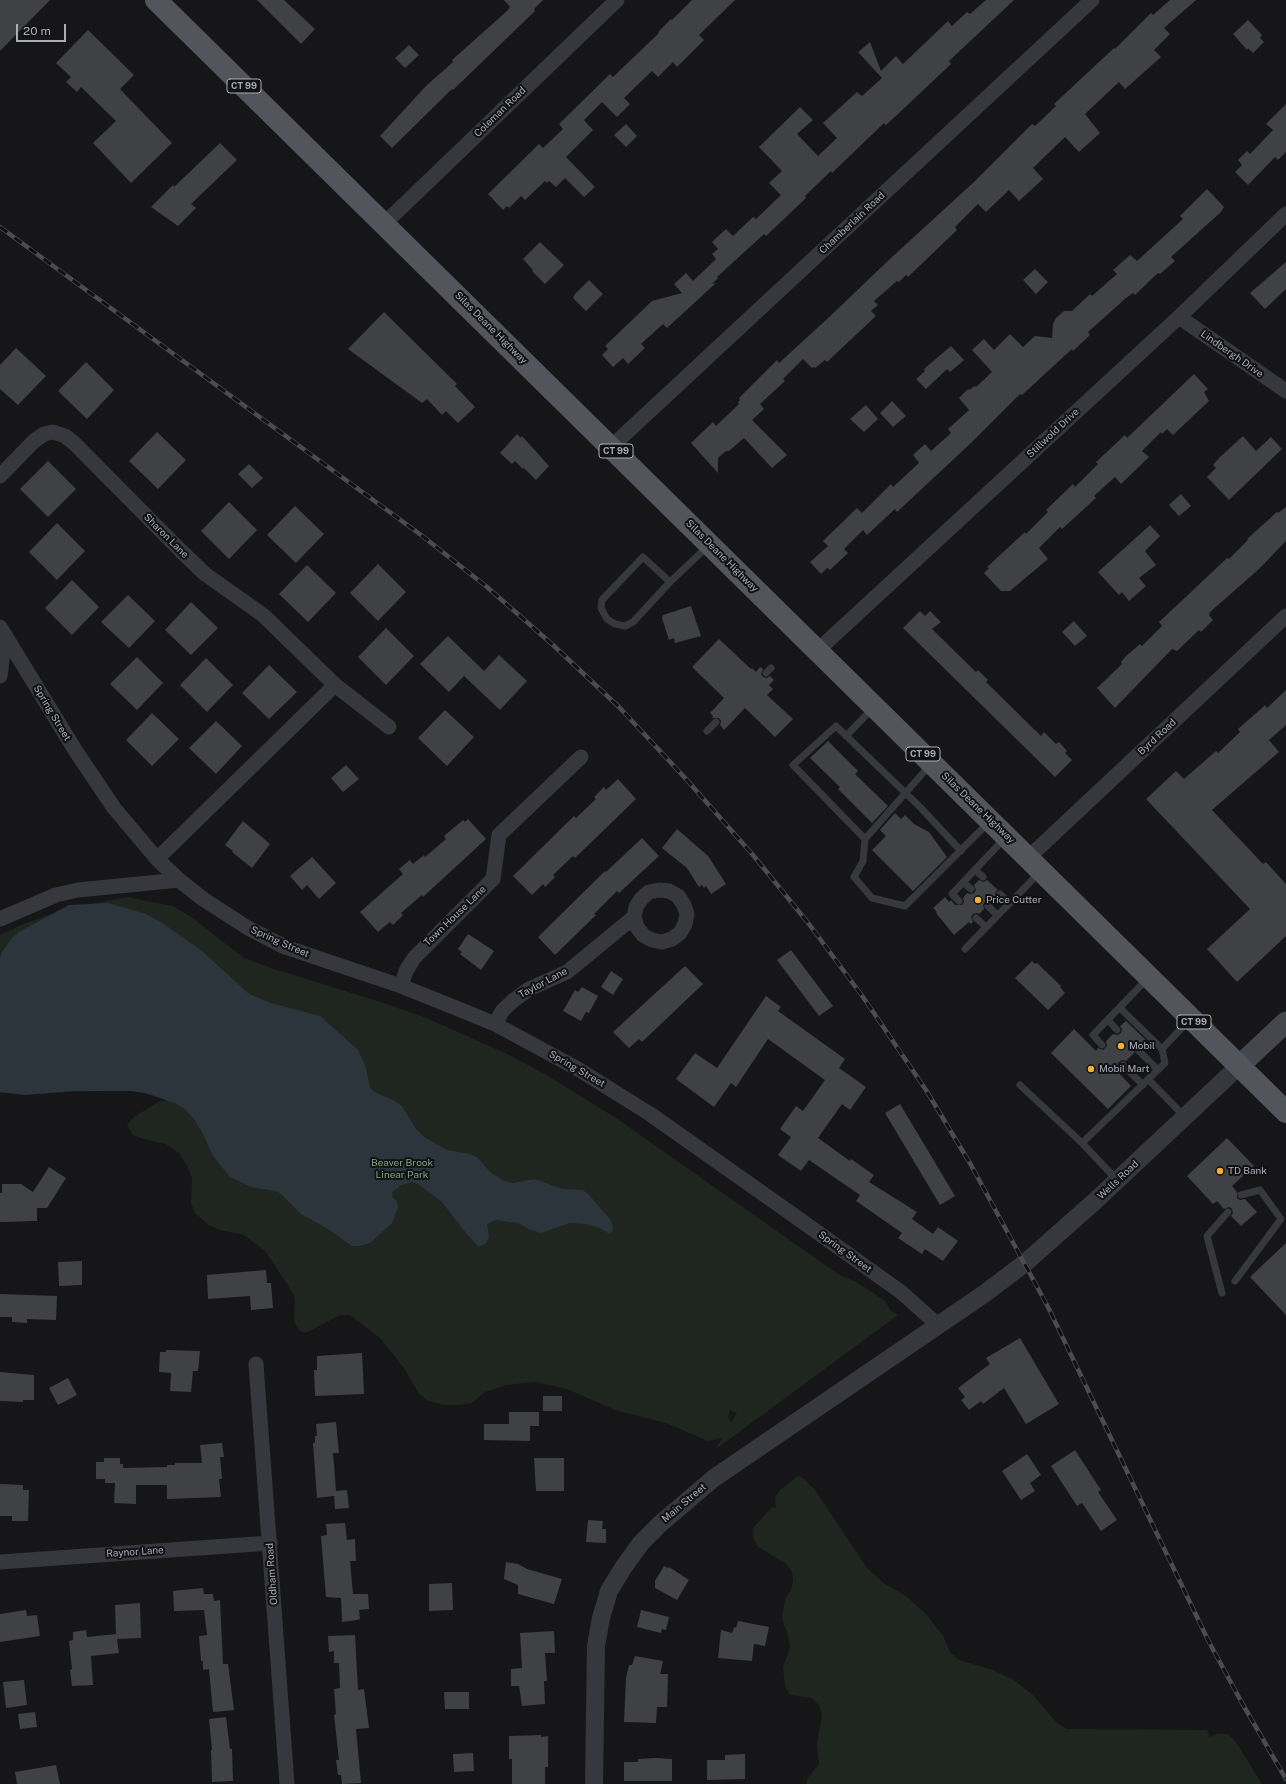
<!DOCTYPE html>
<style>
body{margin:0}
#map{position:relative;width:1286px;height:1784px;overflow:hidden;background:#161618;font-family:"Public Sans",sans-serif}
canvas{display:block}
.scale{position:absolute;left:16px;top:24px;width:50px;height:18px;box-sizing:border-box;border:2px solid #a8adb8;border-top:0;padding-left:5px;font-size:12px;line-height:14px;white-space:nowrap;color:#a8adb8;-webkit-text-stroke:3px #111113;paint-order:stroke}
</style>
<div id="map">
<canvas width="1286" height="1784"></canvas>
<div class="scale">20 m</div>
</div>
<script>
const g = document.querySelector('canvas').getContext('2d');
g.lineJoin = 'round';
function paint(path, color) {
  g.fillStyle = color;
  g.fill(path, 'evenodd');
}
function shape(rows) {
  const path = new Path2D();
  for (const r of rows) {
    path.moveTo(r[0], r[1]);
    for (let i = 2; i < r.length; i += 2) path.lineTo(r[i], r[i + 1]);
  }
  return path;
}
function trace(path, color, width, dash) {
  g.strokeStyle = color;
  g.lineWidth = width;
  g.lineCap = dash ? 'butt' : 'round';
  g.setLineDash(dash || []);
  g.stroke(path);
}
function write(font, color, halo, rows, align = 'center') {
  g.font = font + ' "Public Sans",sans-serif';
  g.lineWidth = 4;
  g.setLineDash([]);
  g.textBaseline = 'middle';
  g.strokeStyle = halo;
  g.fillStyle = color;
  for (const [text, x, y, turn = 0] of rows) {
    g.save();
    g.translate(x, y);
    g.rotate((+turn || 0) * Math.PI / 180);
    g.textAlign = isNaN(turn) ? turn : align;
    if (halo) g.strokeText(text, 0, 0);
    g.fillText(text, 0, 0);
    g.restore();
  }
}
paint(shape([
 [128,897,172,906,190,916,244,958,274,969,384,1003,426,1018,505,1053,543,1073,616,1118,838,1274,856,1282,875,1294,885,1301,891,1311,898,1315,716,1449,722,1438,708,1441,666,1423,615,1410,567,1389,535,1382,506,1385,485,1392,472,1403,460,1405,443,1405,426,1400,418,1392,404,1368,380,1338,350,1315,340,1315,306,1333,300,1331,294,1322,295,1299,293,1293,265,1251,244,1235,220,1230,209,1225,195,1213,191,1203,192,1178,188,1168,180,1154,166,1144,144,1139,133,1135,127,1125,134,1117,158,1102,167,1100,162,1090,0,1093,0,935,21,925,48,915,91,904],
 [730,1410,737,1413,731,1423,728,1416],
 [798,1476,803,1478,815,1490,867,1568,885,1584,906,1596,926,1614,943,1636,950,1652,959,1660,993,1670,1014,1680,1033,1695,1056,1722,1067,1729,1207,1730,1210,1737,1217,1734,1228,1734,1236,1742,1262,1784,806,1784,807,1779,819,1764,817,1744,822,1715,819,1705,811,1698,790,1695,785,1687,783,1667,790,1648,789,1638,782,1619,785,1599,791,1590,793,1581,792,1571,785,1563,758,1547,753,1538,753,1528,772,1507,776,1508,775,1497,780,1490]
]), '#1e261f');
paint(shape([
 [108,903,146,914,161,922,202,951,249,994,271,1003,320,1016,358,1050,365,1065,370,1087,374,1092,395,1101,402,1106,416,1129,424,1137,447,1150,470,1154,478,1158,490,1172,504,1181,512,1183,535,1179,562,1189,583,1190,588,1194,610,1219,613,1227,612,1232,608,1233,600,1228,585,1224,570,1223,541,1233,529,1229,518,1223,495,1220,487,1224,489,1237,486,1243,484,1245,478,1246,466,1233,441,1201,418,1184,412,1182,401,1185,392,1192,393,1198,397,1201,398,1207,392,1223,370,1243,359,1246,352,1246,328,1229,301,1214,280,1193,275,1191,251,1187,230,1177,213,1156,202,1132,194,1119,185,1109,175,1103,145,1093,130,1091,74,1091,25,1095,0,1092,0,959,2,952,13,937,19,932,69,905]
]), '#2c353c');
paint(shape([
 [0,0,50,0,0,51],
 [257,0,284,0,315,29,301,44],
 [504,0,543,0,534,9,535,11,453,90,452,89,392,148,380,136,426,86,453,62,452,60,507,11,510,7],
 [692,0,735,0,699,35,704,40,677,67,673,62,658,77,652,71,624,98,630,104,617,117,602,102,584,120,593,130,566,157,595,187,584,197,565,178,556,187,549,181,547,183,545,181,525,200,521,196,509,208,507,206,503,210,488,194,539,144,543,148,563,129,559,124,610,74,613,77,659,33,658,32,671,19,672,20],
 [986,0,1014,0,949,61,951,64,898,114,886,125,884,123,832,173,831,171,805,196,806,198,784,219,766,236,764,234,717,277,718,278,712,284,716,283,667,328,663,324,641,344,645,348,628,364,623,358,613,367,602,355,608,349,605,346,652,301,682,293,674,284,686,273,693,281,716,259,712,254,718,249,712,242,726,229,733,236,753,217,756,219,781,195,769,183,782,171,759,147,800,107,813,120,797,134,818,156,837,138,823,123,857,92,862,96,882,78,858,52,870,42,881,71,896,56,903,64,948,21,952,26,967,12,970,14],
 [1170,0,1196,0,1164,28,1170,34,1154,50,1161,57,1125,89,1119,82,1085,114,1100,133,1079,152,1065,137,1033,168,1043,179,1019,201,1009,190,986,212,978,204,955,227,957,230,908,277,906,275,899,282,897,281,874,301,878,305,871,311,876,316,827,362,825,360,815,368,814,367,812,368,803,359,783,379,785,381,760,404,764,409,752,420,787,455,772,468,744,438,729,451,726,451,718,458,718,473,691,443,713,422,716,426,739,404,738,402,740,400,739,398,777,360,779,363,826,320,891,258,975,181,1032,124,1035,126,1056,106,1054,104,1114,48,1115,49,1151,13,1153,15],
 [1248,20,1262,35,1260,38,1264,42,1253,53,1248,48,1247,50,1233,34],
 [88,30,134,75,120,89,172,143,131,183,93,143,116,121,81,87,77,92,66,82,71,77,56,63],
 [409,45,419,55,405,68,395,58],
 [1286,104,1286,152,1278,160,1275,157,1248,185,1235,172,1242,165,1238,160,1247,151,1250,154,1273,130,1266,124],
 [626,124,637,136,626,147,614,135],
 [220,143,237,160,191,204,196,208,178,226,151,207,173,185,174,187],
 [1207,189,1224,207,1221,212,1171,257,1175,261,1160,274,1158,273,1135,295,1133,293,1126,298,1088,332,1090,335,1073,351,1072,349,1022,395,1020,394,971,443,897,512,895,509,867,535,863,530,844,549,848,553,830,570,827,568,821,574,810,562,828,546,823,541,857,508,862,513,891,484,893,487,919,463,913,455,925,444,931,451,951,433,948,429,969,410,959,398,968,389,970,390,974,386,976,387,992,372,972,350,984,339,994,350,1010,334,1023,347,1035,336,1052,338,1053,324,1056,318,1064,311,1072,311,1090,294,1092,296,1117,274,1113,270,1130,255,1137,261,1183,219,1180,216],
 [540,242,564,265,545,284,532,271,533,270,523,259],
 [1286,262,1286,289,1265,309,1250,293],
 [1035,269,1048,282,1036,294,1023,280],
 [589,280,603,294,586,311,573,298,575,294],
 [384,312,457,384,455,386,475,407,458,423,446,411,442,415,427,399,422,403,348,349],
 [951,346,964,360,950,372,947,369,926,389,916,379,925,371,924,369],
 [16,348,46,376,18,405,0,389,0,365],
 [86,362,114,390,87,419,58,391],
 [1194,374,1208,389,1204,392,1209,401,1173,435,1167,429,1162,434,1161,432,1142,451,1149,457,1121,484,1115,477,1094,496,1096,498,1062,529,1060,527,1039,548,1048,559,1010,591,1001,591,984,573,989,568,987,567,1025,532,1026,534,1048,512,1046,510,1073,484,1075,487,1098,464,1096,462,1125,435,1127,438],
 [892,401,906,416,893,427,880,413],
 [866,405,878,419,864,432,850,419],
 [157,432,186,460,158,489,129,461],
 [517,434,521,438,522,436,549,466,536,480,524,468,523,469,515,461,512,464,500,453],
 [1243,436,1256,451,1271,437,1282,449,1229,500,1207,477,1216,468,1213,465,1220,457],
 [48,461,76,489,48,517,20,489],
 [249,464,263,478,252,488,238,474],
 [1181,494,1191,506,1179,516,1169,505],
 [229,502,257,530,229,559,201,531],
 [295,506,324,534,296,563,267,535],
 [1286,507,1286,541,1259,569,1209,613,1210,614,1209,615,1213,620,1201,632,1199,630,1177,651,1172,649,1115,708,1097,688,1122,664,1121,662,1126,656,1140,644,1142,646,1162,626,1159,622,1190,593,1227,558,1229,559,1248,540,1247,539,1277,512,1278,513],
 [57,523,85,551,57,580,29,552],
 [1150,525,1160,536,1145,551,1156,565,1139,578,1146,586,1129,601,1122,592,1119,595,1098,572],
 [378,564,406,592,378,621,350,593],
 [307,565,336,593,308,622,279,594],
 [72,580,99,607,72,635,45,608],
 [128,595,155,621,129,648,101,622],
 [191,602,218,628,191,655,165,630],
 [691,606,701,636,675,643,674,638,669,640,662,618,663,615],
 [920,611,925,616,930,611,941,622,932,629,976,672,978,670,988,680,986,682,1041,736,1044,732,1056,744,1059,742,1067,751,1065,753,1072,760,1055,777,903,628],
 [1074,621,1087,636,1075,646,1062,632],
 [386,628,414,656,386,685,358,657],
 [448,636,484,671,499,655,527,681,500,710,464,676,449,692,420,664],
 [719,639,751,669,752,668,756,672,760,667,763,669,761,674,763,677,767,678,770,676,774,680,769,685,773,689,767,695,793,719,775,737,745,708,724,730,720,725,721,721,719,718,712,718,713,716,710,713,724,698,692,667],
 [137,657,163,683,137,710,110,684],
 [206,658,233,685,207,712,180,685],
 [269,665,297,692,269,719,242,693],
 [1286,690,1286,725,1269,740,1279,752,1212,810,1263,864,1266,862,1286,884,1286,936,1237,982,1207,949,1250,909,1146,799,1176,771,1184,779,1216,751,1218,753,1240,732,1238,729,1263,707,1265,705,1267,708],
 [445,710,474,737,447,766,418,738],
 [152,713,179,739,152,766,126,740],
 [216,721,242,746,216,774,189,748],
 [828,741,858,771,855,774,888,806,872,823,838,789,840,787,810,758],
 [346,765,359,779,343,792,331,778],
 [618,779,636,799,575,858,573,856,553,875,555,877,545,887,543,884,532,895,513,876,574,816,576,818,596,799,594,797,604,787,606,790],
 [895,813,901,819,905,815,914,824,929,832,947,857,913,891,872,850,886,836,880,830],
 [468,819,486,839,423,897,422,895,401,913,403,915,393,925,390,922,378,932,360,912,403,874,399,869,410,860,413,864,424,855,425,857,446,839,444,836,463,820,465,822],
 [243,821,270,844,252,868,232,852,233,851,225,845],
 [677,829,708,856,726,884,711,894,706,886,704,888,702,885,699,887,687,868,662,848],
 [642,838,659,856,619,893,617,891,594,914,596,915,555,955,538,937,605,871,606,872],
 [312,857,336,883,319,899,307,885,302,890,290,876],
 [979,880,984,882,987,880,998,890,995,893,996,897,991,902,985,902,983,905,984,909,979,914,977,913,973,914,971,917,973,922,971,924,969,922,954,935,936,913,937,912,933,908,945,897,949,902,951,900,955,905,962,905,964,902,963,898,967,893,970,894,974,893,976,890,974,885],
 [468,934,494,951,481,970,460,954,462,952,458,949],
 [791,950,833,1006,819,1016,777,960],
 [1032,961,1035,964,1037,963,1061,986,1060,987,1065,993,1048,1010,1015,978],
 [685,966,703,984,642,1042,639,1039,629,1048,613,1032],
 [611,971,623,979,613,995,601,987],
 [582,987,598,996,589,1013,586,1012,581,1021,563,1011,575,990,578,992],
 [766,996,781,1007,778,1011,845,1059,839,1068,866,1087,850,1110,842,1104,818,1138,850,1161,851,1159,874,1175,869,1182,917,1212,912,1219,933,1234,938,1227,958,1241,943,1261,925,1249,922,1254,898,1238,902,1233,856,1201,860,1195,809,1160,801,1171,778,1155,791,1137,780,1129,796,1106,803,1111,825,1080,768,1039,736,1087,731,1083,714,1107,676,1079,695,1053,717,1068],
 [1126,1021,1147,1041,1141,1046,1137,1045,1134,1047,1134,1053,1126,1061,1122,1060,1118,1063,1119,1068,1117,1071,1131,1086,1108,1109,1051,1053,1074,1029,1096,1051,1098,1048,1103,1050,1107,1046,1106,1041,1113,1034,1118,1035,1121,1033,1122,1029,1120,1026],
 [900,1104,955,1196,940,1205,885,1113],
 [1227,1138,1254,1166,1232,1186,1237,1192,1237,1198,1240,1200,1245,1199,1257,1212,1241,1226,1231,1216,1233,1213,1232,1209,1229,1207,1224,1209,1217,1201,1213,1204,1187,1176],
 [49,1167,66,1178,47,1208,37,1208,37,1221,0,1222,0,1193,2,1193,2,1184,21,1184,33,1192],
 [1286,1243,1286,1315,1250,1277],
 [82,1261,82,1285,59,1286,58,1262],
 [266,1270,267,1283,271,1283,273,1308,251,1310,250,1296,208,1299,207,1275],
 [0,1294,57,1296,56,1320,27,1319,27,1323,12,1322,12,1317,0,1317],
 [1020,1338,1059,1404,1026,1424,1004,1388,983,1404,981,1401,969,1410,961,1400,965,1397,958,1388,990,1364,986,1358],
 [166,1350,200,1351,198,1371,193,1371,191,1392,170,1391,171,1373,159,1372,160,1352,166,1352],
 [362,1353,364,1394,315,1396,314,1370,317,1370,317,1356],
 [0,1372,34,1375,34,1400,23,1400,23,1402,0,1401],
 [68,1378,77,1395,58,1405,49,1388],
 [543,1396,562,1396,562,1411,543,1411],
 [509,1412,539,1412,539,1426,530,1426,530,1441,484,1440,484,1424,509,1424],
 [336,1422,339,1453,333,1453,336,1491,347,1490,349,1508,335,1509,334,1496,317,1498,313,1443,315,1443,315,1436,317,1436,316,1424],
 [222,1443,224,1457,220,1457,222,1479,219,1479,221,1497,167,1499,167,1485,136,1485,136,1504,114,1503,115,1483,105,1483,105,1479,96,1479,96,1462,104,1462,104,1458,120,1458,120,1464,123,1464,123,1468,167,1467,167,1465,175,1465,175,1463,202,1463,200,1445],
 [1075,1450,1101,1490,1098,1492,1117,1520,1101,1531,1082,1503,1077,1506,1051,1466],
 [1027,1454,1041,1475,1030,1483,1035,1491,1021,1500,1002,1471],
 [534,1458,564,1458,564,1491,536,1491],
 [0,1484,23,1485,23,1490,29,1490,28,1521,12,1521,12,1516,0,1516],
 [588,1520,603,1521,602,1529,606,1529,606,1543,586,1542],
 [345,1523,347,1540,355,1539,356,1561,350,1561,353,1594,368,1594,369,1609,359,1610,360,1619,357,1620,342,1622,341,1598,326,1597,321,1536,327,1535,326,1524],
 [506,1562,518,1564,527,1569,562,1579,554,1604,518,1594,518,1585,504,1579],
 [664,1566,668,1568,669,1567,689,1580,677,1600,655,1588,655,1581],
 [452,1583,453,1610,429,1611,429,1584],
 [203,1588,204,1594,213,1594,214,1601,220,1600,223,1664,228,1664,234,1710,213,1712,209,1669,203,1670,203,1661,201,1661,199,1636,207,1635,204,1610,174,1611,173,1591],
 [140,1603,141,1638,117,1639,119,1653,91,1656,93,1685,72,1686,70,1670,72,1669,69,1641,73,1640,73,1632,86,1630,87,1637,116,1634,115,1605],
 [26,1610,27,1616,37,1615,40,1636,0,1642,0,1614],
 [641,1610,669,1617,666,1630,662,1629,661,1633,637,1627],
 [738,1621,769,1627,765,1646,754,1644,752,1661,718,1658,721,1630,732,1633,734,1627,736,1628],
 [554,1631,555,1653,545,1653,547,1681,544,1681,545,1704,522,1706,519,1686,511,1686,511,1669,522,1668,520,1633],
 [355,1635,358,1690,364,1689,369,1728,356,1729,361,1783,342,1784,341,1775,338,1775,336,1760,339,1760,334,1715,336,1714,334,1689,340,1688,339,1663,334,1663,334,1651,329,1652,328,1636],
 [635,1656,663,1661,660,1674,668,1674,667,1707,657,1707,656,1723,624,1722,626,1678,629,1665,632,1665],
 [24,1680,27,1705,6,1708,3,1682],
 [444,1692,469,1692,469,1709,445,1709],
 [35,1712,37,1727,20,1729,18,1714],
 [226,1717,230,1749,232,1749,233,1781,212,1782,211,1750,212,1750,209,1719],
 [541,1735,541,1737,548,1736,548,1767,545,1767,545,1784,512,1784,512,1759,509,1759,509,1736],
 [473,1753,474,1771,454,1772,453,1754],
 [745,1754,745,1779,707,1780,707,1760,725,1760,725,1755],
 [655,1758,672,1759,672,1781,624,1781,624,1762,638,1762,638,1759],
 [56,1765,60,1784,17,1784,15,1772]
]), '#404145');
trace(shape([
 [670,582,643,557,602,600,601,608,607,619,615,624,625,626,633,622,670,582,707,547],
 [766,673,771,668],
 [707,731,716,722],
 [846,736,873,708],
 [930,765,865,839,863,861,854,877,872,898,905,906,989,822],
 [865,839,793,765,836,726,921,808,961,851],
 [975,870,983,877],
 [963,882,971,889],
 [1000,894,1009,903],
 [959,901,952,894,1005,838],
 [988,906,997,915],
 [976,918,986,927],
 [965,949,1040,872],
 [1108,1020,1117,1030],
 [1102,1045,1093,1035,1147,979],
 [1162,1049,1189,1020],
 [1138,1050,1158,1070],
 [1123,1065,1143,1085],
 [1148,1079,1184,1116],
 [1020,1085,1082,1143,1165,1063,1162,1049,1120,1008],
 [1082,1143,1117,1180],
 [1235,1281,1281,1219,1260,1190,1241,1195],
 [1222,1293,1207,1236,1228,1212]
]), '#37383d', 7);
trace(shape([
 [384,224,617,0],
 [1179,317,1286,391],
 [611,447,1092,0],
 [0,476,34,441,44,434,53,432,65,436,74,443,181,551,205,574,263,615,335,685,389,727],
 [0,627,75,750,114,808,157,859,179,880,203,899,248,928,285,947,401,986,451,1006,495,1024,578,1069,650,1114,789,1212,901,1292,938,1325],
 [818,650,1179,317,1286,214],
 [0,676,5,636],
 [1028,858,1286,616],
 [157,859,335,685],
 [0,919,56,895,78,890,179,880],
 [401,986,406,971,414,958,493,879,499,835,581,757],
 [495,1024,503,1010,514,1000,529,989,567,972,634,917,636,907,641,899,649,892,659,890,669,891,678,896,684,905,687,914,685,924,680,933,672,939,662,942,652,940,643,935,637,927,634,917],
 [256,1364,287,1784],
 [0,1562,270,1543]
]), '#37383d', 15);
trace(shape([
 [594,1784,596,1646,601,1618,609,1591,623,1568,641,1543,660,1524,714,1478,984,1294,1025,1263,1094,1202,1239,1066]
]), '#37383d', 18);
trace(shape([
 [1239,1066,1286,1022]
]), '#45474d', 21);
trace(shape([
 [156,0,1286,1112]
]), '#53555c', 22);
const rail = shape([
 [0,227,421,535,487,587,553,645,619,707,686,779,753,855,809,924,863,997,926,1090,971,1165,1048,1307,1209,1642,1242,1703,1286,1779]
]);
trace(rail, '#4a4c52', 4.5);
trace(rail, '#111113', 3, [9]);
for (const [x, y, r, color] of [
 [978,900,4,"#f2b134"],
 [1121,1046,4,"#f2b134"],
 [1091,1069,4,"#f2b134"],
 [1220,1171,4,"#f2b134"]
]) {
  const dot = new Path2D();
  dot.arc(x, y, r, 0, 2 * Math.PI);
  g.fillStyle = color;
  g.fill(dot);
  trace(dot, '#111113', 1.5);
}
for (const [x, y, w] of [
 [244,86,34],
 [616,451,34],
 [923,754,34],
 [1194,1022,34]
]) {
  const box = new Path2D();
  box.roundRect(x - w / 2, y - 7, w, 14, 3);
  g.fillStyle = '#111113';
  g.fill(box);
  trace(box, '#a8adb8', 1);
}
write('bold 9px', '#a8adb8', null, [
 ["CT 99",244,86],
 ["CT 99",616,451],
 ["CT 99",923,754],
 ["CT 99",1194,1022]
]);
write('10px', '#a8adb8', '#111113', [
 ["Coleman Road",500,112,-44],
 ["Chamberlain Road",852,223,-43],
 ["Silas Deane Highway",491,328,45],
 ["Lindbergh Drive",1232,354,35],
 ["Stillwold Drive",1053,433,-43],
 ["Sharon Lane",166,536,45],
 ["Silas Deane Highway",722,556,45],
 ["Spring Street",52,713,59],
 ["Byrd Road",1157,737,-43],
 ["Silas Deane Highway",978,808,44],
 ["Town House Lane",455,916,-44],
 ["Spring Street",280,942,24],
 ["Taylor Lane",543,983,-28],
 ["Spring Street",577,1069,30],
 ["Wells Road",1118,1180,-43],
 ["Spring Street",845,1252,36],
 ["Main Street",684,1503,-40],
 ["Raynor Lane",135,1552,-4],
 ["Oldham Road",272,1574,-94]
]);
write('10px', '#a8adb8', '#111113', [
 ["Price Cutter",986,900],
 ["Mobil",1129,1046],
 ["Mobil Mart",1099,1069],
 ["TD Bank",1228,1171]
], 'left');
write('10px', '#7fa381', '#111113', [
 ["Beaver Brook",402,1163],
 ["Linear Park",402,1175]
]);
</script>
